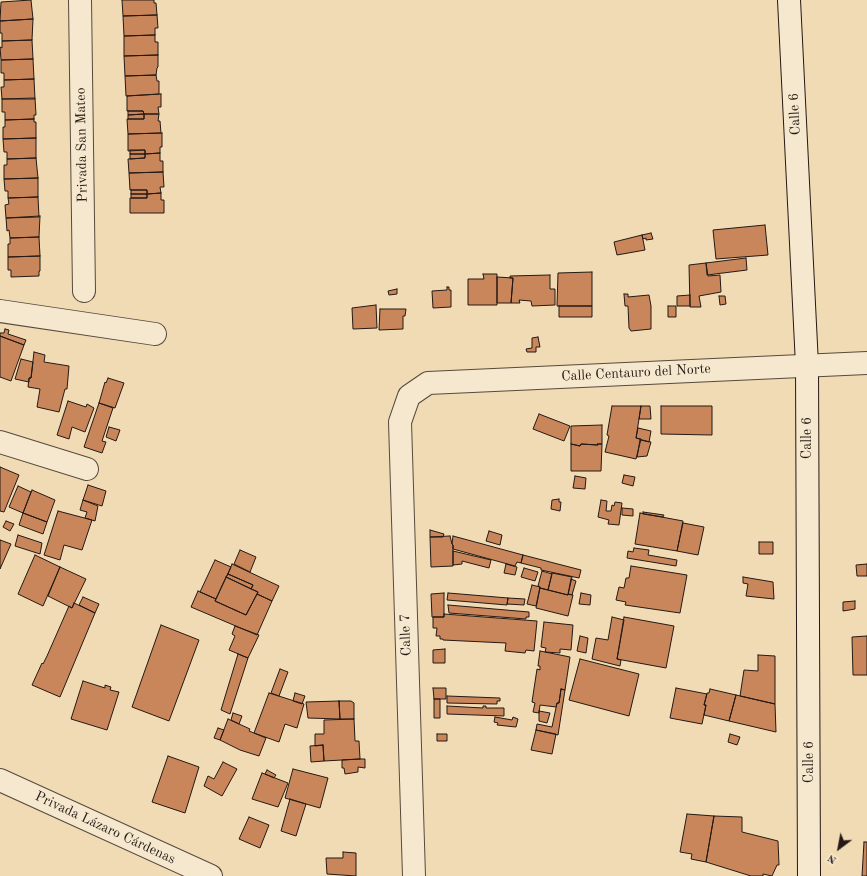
<!DOCTYPE html>
<meta charset="utf-8">
<style>
body{margin:0}
#map{position:relative;width:867px;height:876px;overflow:hidden;background:#f0dbb4;font-family:"Old Standard TT",serif}
canvas{display:block}
.north{position:absolute;left:819px;top:828px;width:40px;height:40px;-webkit-text-stroke:3px #f5e8ce;paint-order:stroke;rotate:212deg;font-size:11px;font-weight:700;line-height:16px;text-align:center;color:#241914}
.north::after{content:'';display:block;margin:auto;width:14px;height:18px;background:#241914;clip-path:polygon(50% 0,100% 100%,50% 72%,0 100%)}
</style>
<div id="map">
<canvas width="867" height="876"></canvas>
<div class="north">N</div>
</div>
<script>
const g = document.querySelector('canvas').getContext('2d');
g.lineJoin = 'round';
function paint(path, color) {
  g.fillStyle = color;
  g.fill(path, 'evenodd');
}
function shape(rows) {
  const path = new Path2D();
  for (const r of rows) {
    path.moveTo(r[0], r[1]);
    for (let i = 2; i < r.length; i += 2) path.lineTo(r[i], r[i + 1]);
  }
  return path;
}
function trace(path, color, width, dash) {
  g.strokeStyle = color;
  g.lineWidth = width;
  g.lineCap = dash ? 'butt' : 'round';
  g.setLineDash(dash || []);
  g.stroke(path);
}
function write(font, color, halo, rows, align = 'center') {
  g.font = font + ' "Old Standard TT",serif';
  g.lineWidth = 4;
  g.setLineDash([]);
  g.textBaseline = 'middle';
  g.strokeStyle = halo;
  g.fillStyle = color;
  for (const [text, x, y, turn = 0] of rows) {
    g.save();
    g.translate(x, y);
    g.rotate((+turn || 0) * Math.PI / 180);
    g.textAlign = isNaN(turn) ? turn : align;
    if (halo) g.strokeText(text, 0, 0);
    g.fillText(text, 0, 0);
    g.restore();
  }
}
const building = shape([
 [31,0,33,19,0,21,1,2,31,0],
 [122,0,154,0,154,3,156,3,157,15,123,16,122,0],
 [157,15,158,28,155,28,155,35,124,36,123,16,157,15],
 [33,19,32,40,2,41,2,33,0,33,0,21,33,19],
 [155,35,155,42,158,42,158,55,124,56,124,36,155,35],
 [32,40,33,59,1,60,0,47,2,48,2,41,32,40],
 [158,55,158,67,157,68,156,75,125,76,124,56,158,55],
 [33,59,34,79,4,80,4,73,1,73,1,60,33,59],
 [156,75,157,81,159,81,159,94,126,96,125,76,156,75],
 [34,79,35,99,2,99,1,87,4,87,4,80,34,79],
 [161,94,161,107,158,107,159,114,144,114,143,111,127,111,127,96,161,94],
 [2,99,35,98,36,115,34,115,34,119,5,120,5,112,2,112,2,99],
 [128,111,143,111,144,114,128,115,128,111],
 [144,114,159,114,158,121,160,121,161,133,128,134,127,119,144,119,144,114],
 [144,114,144,119,128,119,128,115,144,114],
 [34,119,34,122,36,122,36,138,3,139,3,127,5,127,5,120,34,119],
 [162,133,162,147,160,147,160,153,145,154,145,150,128,151,128,134,162,133],
 [36,138,36,158,7,159,7,152,4,152,3,139,36,138],
 [130,150,145,150,145,154,130,154,130,150],
 [160,153,160,161,163,161,163,172,129,173,128,159,145,158,145,154,160,153],
 [130,154,145,154,145,158,130,159,130,154],
 [36,158,38,178,4,179,4,165,7,165,7,159,36,158],
 [163,172,164,187,160,187,161,193,147,194,147,190,130,190,129,173,163,172],
 [38,178,38,197,8,198,8,191,5,191,4,179,38,178],
 [131,190,147,190,147,194,131,194,131,190],
 [161,193,161,200,164,200,164,213,130,213,130,198,147,198,147,194,161,193],
 [131,194,147,194,147,198,131,198,131,194],
 [38,197,39,217,6,218,5,205,9,204,8,198,38,197],
 [40,216,39,237,10,238,9,230,7,231,6,218,40,216],
 [765,225,768,255,716,259,713,230,765,225],
 [651,233,653,239,646,240,646,238,643,239,642,235,651,233],
 [642,235,645,250,617,255,614,242,642,235],
 [39,237,40,256,8,257,8,244,10,244,10,238,39,237],
 [40,256,40,271,39,271,39,276,11,277,11,270,8,270,8,257,40,256],
 [746,258,747,270,707,275,706,263,746,258],
 [706,263,708,276,720,275,721,292,699,296,701,307,690,307,689,265,706,263],
 [592,272,592,306,557,306,558,273,592,272],
 [483,274,497,274,497,305,468,305,468,279,484,279,483,274],
 [550,275,550,289,555,289,555,305,532,306,531,301,519,300,520,303,511,303,513,278,510,278,510,276,550,275],
 [497,277,513,278,511,303,497,303,497,277],
 [447,287,449,287,449,290,451,290,451,307,433,308,432,291,447,290,447,287],
 [397,289,397,294,389,295,388,291,397,289],
 [624,294,628,294,628,297,649,295,651,306,651,329,631,331,629,328,628,306,625,306,624,294],
 [690,295,690,306,677,306,677,296,690,295],
 [719,296,725,296,726,304,720,305,719,296],
 [376,305,377,328,353,329,352,308,376,305],
 [559,306,592,306,592,317,559,317,559,306],
 [668,306,676,306,676,317,668,317,668,306],
 [380,309,406,309,405,316,403,316,403,329,379,330,380,309],
 [5,329,9,330,8,334,26,340,24,345,0,336,0,333,4,333,5,329],
 [0,336,24,345,11,381,0,377,0,336],
 [538,337,540,347,536,347,536,352,527,352,526,349,532,348,532,338,538,337],
 [34,352,45,355,44,362,69,366,67,389,65,389,59,412,37,407,40,389,28,387,29,378,31,378,34,352],
 [21,359,33,362,31,378,29,378,29,382,15,379,21,359],
 [108,378,124,383,115,408,99,403,105,382,106,383,108,378],
 [68,401,86,407,87,404,94,408,85,432,72,427,69,439,57,435,68,401],
 [99,403,113,408,102,441,106,442,102,453,84,447,99,403],
 [612,406,641,406,636,438,641,439,636,459,605,452,609,436,607,435,612,406],
 [641,406,650,406,651,419,639,419,641,406],
 [661,406,712,406,712,435,661,434,661,406],
 [539,414,570,426,564,441,533,429,539,414],
 [602,425,602,444,597,444,598,445,581,444,580,446,571,444,571,426,602,425],
 [109,427,120,430,116,441,106,437,109,427],
 [638,428,651,431,649,442,636,438,638,428],
 [640,440,651,442,647,456,637,457,640,440],
 [571,444,580,446,581,444,598,445,597,444,602,444,601,471,571,471,571,444],
 [0,467,19,475,4,512,0,511,0,467],
 [624,475,635,477,633,486,622,483,624,475],
 [575,476,586,478,585,489,573,488,575,476],
 [88,485,106,491,102,506,83,500,88,485],
 [18,486,31,492,23,513,9,507,18,486],
 [32,490,55,500,47,522,23,513,32,490],
 [559,499,559,502,561,502,560,511,551,509,552,500,559,499],
 [83,500,98,506,95,521,85,518,87,512,80,510,83,500],
 [601,500,607,501,606,511,611,511,612,505,614,506,615,502,622,503,619,525,608,524,609,520,598,517,601,500],
 [622,508,633,509,633,516,622,515,622,508],
 [58,511,92,520,82,550,64,545,60,560,44,555,58,511],
 [643,512,664,515,663,517,643,514,643,512],
 [23,513,47,522,43,534,19,525,23,513],
 [640,513,683,521,677,551,635,544,640,513],
 [6,521,14,524,10,531,3,527,6,521],
 [683,523,704,527,698,555,677,551,683,523],
 [430,530,444,534,443,537,430,537,430,530],
 [489,531,502,535,500,545,486,541,489,531],
 [18,535,42,543,40,554,15,546,18,535],
 [450,536,452,544,453,545,453,566,431,567,430,537,450,536],
 [453,536,523,555,521,563,517,562,515,566,453,549,453,545,452,544,453,536],
 [0,540,11,544,0,569,0,540],
 [759,542,773,542,773,554,759,554,759,542],
 [634,548,649,550,648,555,677,560,676,566,627,558,628,551,633,552,634,548],
 [240,550,256,557,250,572,234,564,240,550],
 [453,551,491,560,489,568,462,561,462,564,453,565,453,551],
 [35,555,60,567,43,606,18,594,35,555],
 [523,555,581,570,579,578,541,570,541,568,521,563,523,555],
 [215,560,231,567,216,599,200,592,215,560],
 [232,564,279,586,272,601,257,594,258,592,251,589,253,585,228,574,232,564],
 [506,564,517,567,515,575,504,573,506,564],
 [867,564,867,576,857,576,856,565,867,564],
 [631,566,687,575,680,613,625,605,626,602,616,600,619,587,624,588,626,578,629,578,631,566],
 [60,567,86,579,72,608,48,596,60,567],
 [524,568,538,572,535,581,521,577,524,568],
 [542,571,552,574,548,590,540,588,540,587,538,586,542,571],
 [552,573,572,577,568,595,548,590,552,573],
 [228,574,253,585,251,589,226,577,228,574],
 [226,577,258,592,246,615,215,601,226,577],
 [743,577,773,582,774,599,746,596,748,584,743,583,743,577],
 [571,579,576,581,572,595,568,594,571,579],
 [532,585,540,587,536,606,527,604,532,585],
 [540,588,568,595,568,594,573,595,568,616,536,608,540,588],
 [198,591,216,599,215,601,246,615,257,594,272,601,257,635,191,607,198,591],
 [444,593,444,617,432,617,431,594,444,593],
 [448,593,508,598,507,605,447,600,448,593],
 [581,593,591,595,590,605,579,604,581,593],
 [83,597,99,604,95,613,79,605,83,597],
 [508,598,525,599,524,605,507,604,508,598],
 [855,601,855,609,843,611,843,602,855,601],
 [74,603,95,613,60,697,32,685,42,663,43,664,47,656,69,606,72,608,74,603],
 [448,605,529,612,529,617,526,617,526,619,449,613,448,605],
 [444,614,537,621,534,651,526,650,525,653,505,651,506,643,443,640,443,639,440,639,440,636,436,636,437,628,433,628,433,617,444,617,444,614],
 [612,617,624,620,617,659,621,660,620,666,592,659,596,638,608,640,612,617],
 [624,617,674,626,666,668,617,659,624,617],
 [544,622,573,625,571,650,560,649,560,653,545,652,546,648,541,647,544,622],
 [161,625,199,640,169,721,132,707,161,625],
 [235,626,259,635,248,658,229,650,235,636,232,634,235,626],
 [580,636,588,638,586,653,577,651,580,636],
 [867,636,867,675,853,675,852,637,867,636],
 [445,649,445,663,433,663,433,650,445,649],
 [540,651,570,657,565,690,561,689,559,703,557,703,556,707,540,705,539,713,533,712,535,703,532,702,537,669,540,670,540,666,538,666,540,651],
 [238,654,248,658,230,714,221,710,238,654],
 [758,655,775,656,775,704,740,696,744,670,758,671,758,655],
 [580,659,639,674,629,716,569,700,580,659],
 [280,669,288,672,279,696,271,693,280,669],
 [83,681,105,688,105,685,111,687,110,690,119,692,107,730,71,719,83,681],
 [433,688,446,688,446,699,434,699,433,688],
 [676,688,707,694,704,705,706,705,702,724,670,718,676,688],
 [561,689,565,690,558,735,536,730,537,724,552,727,557,703,559,703,561,689],
 [710,689,736,695,729,721,704,715,706,705,704,705,707,693,709,693,710,689],
 [269,693,304,704,297,728,285,724,279,742,254,733,269,693],
 [295,693,305,696,302,704,293,701,295,693],
 [736,695,775,704,776,732,729,721,736,695],
 [447,696,500,698,500,701,497,701,497,704,447,703,447,696],
 [434,699,440,699,440,718,434,718,434,699],
 [339,701,351,701,354,703,354,719,340,719,339,701],
 [339,701,340,719,308,718,306,702,339,701],
 [447,706,483,708,483,706,486,706,486,708,504,708,504,716,447,714,447,706],
 [539,711,550,713,547,723,539,721,539,711],
 [233,713,242,716,239,724,231,720,233,713],
 [495,717,512,720,513,717,518,719,516,727,497,725,498,723,494,722,495,717],
 [228,719,250,729,249,731,266,738,259,756,240,750,220,740,228,719],
 [354,719,355,741,359,741,360,759,324,761,323,745,315,746,315,734,324,734,324,720,354,719],
 [218,728,224,730,220,740,214,738,218,728],
 [536,730,556,734,552,754,531,750,536,730],
 [437,734,447,734,447,741,437,741,437,734],
 [730,734,740,737,737,745,728,742,730,734],
 [323,745,324,761,311,762,310,746,323,745],
 [168,756,199,767,185,813,152,802,168,756],
 [360,759,365,759,365,768,358,767,358,772,345,774,344,768,342,768,342,760,360,759],
 [223,762,237,769,222,796,204,786,208,776,214,779,223,762],
 [293,769,328,778,320,808,285,798,293,769],
 [267,770,276,775,274,778,265,774,267,770],
 [262,773,288,783,278,807,252,799,262,773],
 [290,799,306,804,296,836,281,831,290,799],
 [687,814,714,816,706,862,691,859,692,854,680,852,687,814],
 [714,816,742,817,742,832,778,841,779,865,777,865,772,876,763,874,763,876,751,876,706,862,714,816],
 [249,817,269,825,260,848,239,839,249,817],
 [864,842,867,842,867,876,862,876,864,842],
 [343,852,356,853,356,876,327,874,326,858,343,858,343,852]
]);
paint(building, '#c9865b');
trace(building, '#241914', 1);
const street = shape([
 [80,0,84,291],
 [0,311,155,334],
 [0,442,87,469],
 [0,780,211,876],
 [414,876,400,422,409,396,428,383,867,363]
]);
const secondary = shape([
 [789,0,807,365,809,876]
]);
trace(street, '#574a3c', 24);
trace(secondary, '#241914', 24);
trace(street, '#f5e8ce', 22);
trace(secondary, '#f5e8ce', 22);
write('14px', '#241914', '#f5e8ce', [
 ["Calle 6",795,114,-93],
 ["Privada San Mateo",82,145,-91],
 ["Calle Centauro del Norte",636,373,-3],
 ["Calle 6",807,438,-90],
 ["Calle 7",406,635,-92],
 ["Calle 6",809,762,-90],
 ["Privada Lázaro Cárdenas",105,828,25]
]);
</script>
